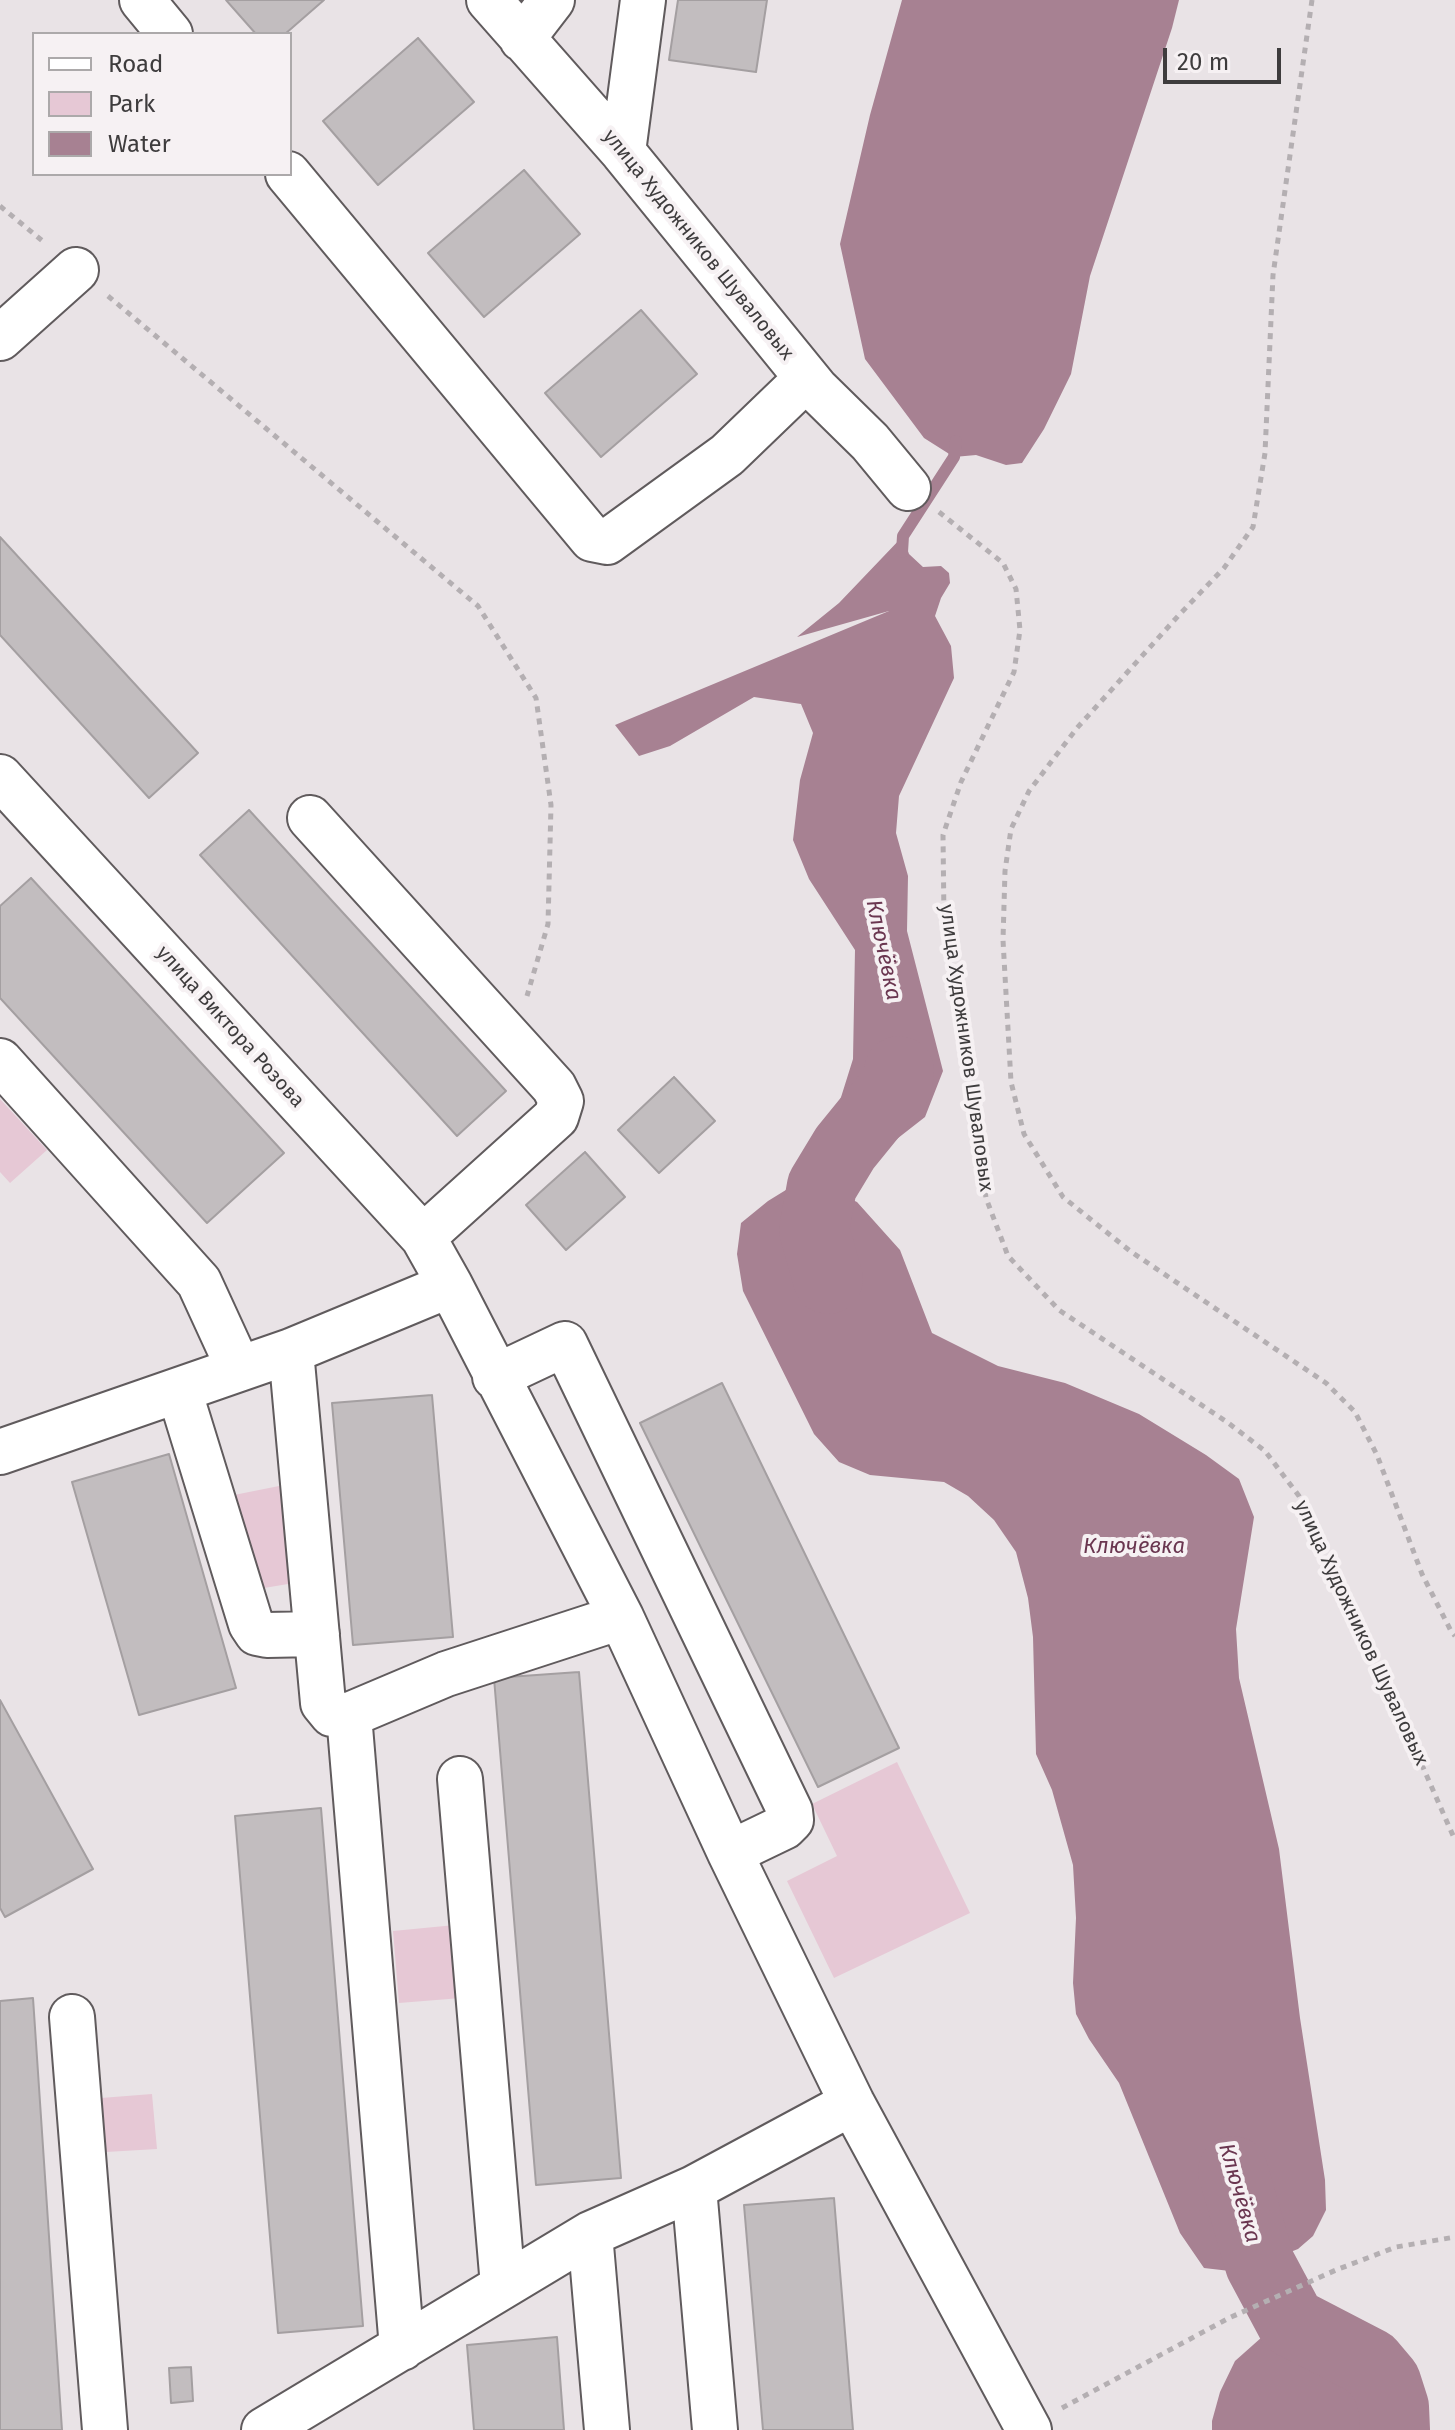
<!DOCTYPE html>
<meta charset="utf-8">
<style>
body{margin:0}
#map{position:relative;width:1455px;height:2430px;overflow:hidden;background:#e9e3e6;font-family:"Fira Sans",sans-serif}
canvas{display:block}
.legend{position:absolute;left:32px;top:32px;width:260px;height:144px;box-sizing:border-box;background:#f6f1f3;border:2px solid #aca9aa;margin:0;padding:10px 14px;list-style:none;font-size:24px;color:#3e3c3d}
.legend li{display:flex;align-items:center;gap:16px;height:40px}
.legend b{width:40px;border:2px solid #aca9aa}
.scale{position:absolute;left:1163px;top:48px;width:118px;height:36px;box-sizing:border-box;border:4px solid #3e3c3d;border-top:0;padding-left:10px;font-size:24px;line-height:28px;white-space:nowrap;color:#3e3c3d;-webkit-text-stroke:6px #f6f1f3;paint-order:stroke}
</style>
<div id="map">
<canvas width="1455" height="2430"></canvas>
<ul class="legend">
<li><b style="height:10px;background:#fff"></b>Road</li>
<li><b style="height:22px;background:#e6c8d5"></b>Park</li>
<li><b style="height:22px;background:#a78192"></b>Water</li>
</ul>
<div class="scale">20 m</div>
</div>
<script>
const g = document.querySelector('canvas').getContext('2d');
g.lineJoin = 'round';
function paint(path, color) {
  g.fillStyle = color;
  g.fill(path, 'evenodd');
}
function shape(rows) {
  const path = new Path2D();
  for (const r of rows) {
    path.moveTo(r[0], r[1]);
    for (let i = 2; i < r.length; i += 2) path.lineTo(r[i], r[i + 1]);
  }
  return path;
}
function trace(path, color, width, dash) {
  g.strokeStyle = color;
  g.lineWidth = width;
  g.lineCap = dash ? 'butt' : 'round';
  g.setLineDash(dash || []);
  g.stroke(path);
}
function write(font, color, halo, rows, align = 'center') {
  g.font = font + ' "Fira Sans",sans-serif';
  g.lineWidth = 8;
  g.setLineDash([]);
  g.textBaseline = 'middle';
  g.strokeStyle = halo;
  g.fillStyle = color;
  for (const [text, x, y, turn = 0] of rows) {
    g.save();
    g.translate(x, y);
    g.rotate((+turn || 0) * Math.PI / 180);
    g.textAlign = isNaN(turn) ? turn : align;
    if (halo) g.strokeText(text, 0, 0);
    g.fillText(text, 0, 0);
    g.restore();
  }
}
paint(shape([
 [0,1099,47,1150,10,1183,0,1172],
 [284,1485,294,1583,258,1589,229,1496],
 [897,1762,970,1913,834,1978,787,1881,837,1856,812,1804],
 [455,1925,461,1998,399,2003,393,1931],
 [152,2094,157,2149,106,2152,101,2098]
]), '#e6c8d5');
paint(shape([
 [902,0,1179,0,1172,28,1090,276,1071,374,1044,429,1022,463,1006,465,976,455,954,457,924,438,865,359,840,244,870,115],
 [903,536,909,554,923,567,941,566,949,573,950,583,941,598,935,616,951,646,954,678,899,796,896,833,908,876,907,931,943,1071,925,1117,893,1142,869,1151,845,1148,835,1134,837,1110,853,1059,855,950,809,879,793,840,800,780,813,733,801,704,754,697,670,746,639,756,615,725,889,611,797,637,839,603],
 [794,1185,822,1186,857,1202,900,1250,932,1333,998,1366,1065,1383,1139,1414,1206,1455,1239,1479,1254,1517,1236,1629,1239,1678,1279,1849,1300,2018,1325,2180,1326,2210,1313,2236,1298,2249,1260,2264,1230,2271,1204,2268,1180,2233,1119,2083,1089,2039,1076,2014,1073,1983,1076,1918,1073,1865,1052,1790,1036,1754,1033,1637,1028,1598,1016,1552,994,1520,968,1496,944,1482,870,1475,839,1462,814,1434,743,1291,737,1254,741,1223,768,1201],
 [1294,2312,1310,2325,1335,2322,1360,2341,1366,2354,1380,2360,1391,2371,1402,2391,1400,2421,1403,2430,1212,2430,1212,2421,1220,2392,1235,2361,1271,2329,1283,2315]
]), '#a78192');
trace(shape([
 [902,552,903,536,954,457,956,441]
]), '#a78192', 12);
trace(shape([
 [828,1279,814,1230,822,1186,845,1148,897,1084,899,1071],
 [1233,2171,1260,2264,1291,2322,1370,2363,1386,2382,1394,2407,1395,2430]
]), '#a78192', 70);
const building = shape([
 [226,0,324,0,285,34,256,34,226,0],
 [678,0,767,0,756,72,669,60,678,0],
 [418,38,474,102,378,185,323,121,418,38],
 [524,170,580,234,484,317,428,253,524,170],
 [641,310,697,374,601,457,545,393,641,310],
 [0,537,198,753,149,798,0,635,0,537],
 [249,810,506,1091,457,1136,200,855,249,810],
 [31,878,284,1153,207,1223,0,998,0,906,31,878],
 [674,1077,715,1121,659,1173,618,1130,674,1077],
 [585,1152,625,1197,566,1250,526,1205,585,1152],
 [722,1383,899,1748,818,1787,640,1423,722,1383],
 [432,1395,453,1637,353,1645,332,1403,432,1395],
 [169,1454,236,1688,139,1715,72,1482,169,1454],
 [579,1672,621,2178,536,2185,494,1678,579,1672],
 [0,1700,93,1869,5,1917,0,1908,0,1700],
 [321,1808,363,2326,278,2333,235,1816,321,1808],
 [33,1998,62,2430,0,2430,0,2001,33,1998],
 [834,2198,853,2430,763,2430,744,2205,834,2198],
 [557,2337,564,2430,474,2430,467,2345,557,2337],
 [191,2367,193,2401,171,2403,169,2368,191,2367]
]);
paint(building, '#c2bdbf');
trace(building, '#a49fa1', 2);
const minor = shape([
 [142,0,170,34],
 [489,0,623,152,816,389,870,442,908,488],
 [522,39,552,0],
 [623,152,643,0],
 [288,174,592,539,607,542,727,455,807,378],
 [0,338,76,270],
 [0,777,423,1237,450,1285,621,1617,730,1853,852,2103,1029,2430],
 [310,818,554,1087,561,1101,556,1117,423,1237],
 [0,1061,199,1282,239,1369],
 [291,1351,323,1703,332,1714,349,1715,446,1674,621,1617],
 [495,1377,565,1344,790,1811,791,1820,784,1827,730,1853],
 [179,1390,251,1624,257,1633,267,1635,317,1634],
 [0,1452,291,1351,450,1285],
 [349,1715,402,2348],
 [460,1779,503,2286],
 [72,2017,105,2430],
 [694,2188,715,2430],
 [590,2234,607,2430],
 [264,2430,590,2234,694,2188,852,2103]
]);
trace(minor, '#605b5d', 48);
trace(shape([
 [1312,0,1273,275,1265,453,1253,527,1224,568,1179,615,1077,728,1029,791,1011,829,1005,871,1003,940,1011,1082,1024,1134,1063,1197,1130,1251,1326,1383,1355,1412,1377,1455,1422,1574,1451,1631,1455,1636],
 [0,206,45,243],
 [108,296,478,606,536,698,551,805,548,924,527,996],
 [939,512,1003,563,1016,589,1020,630,1014,672,961,782,943,835,944,919,960,1004,986,1198,1008,1256,1059,1310,1227,1422,1265,1451,1299,1496,1344,1588,1455,1840],
 [1062,2408,1229,2318,1336,2270,1396,2247,1455,2237]
]), '#b4afb2', 5, [6, 6]);
trace(minor, '#fff', 44);
write('20px', '#3e3c3d', '#f6f1f3', [
 ["улица Художников Шуваловых",698,245,51],
 ["улица Виктора Розова",230,1027,48],
 ["улица Художников Шуваловых",966,1048,82],
 ["улица Художников Шуваловых",1361,1633,65]
]);
write('italic 22px', '#6a3650', '#f6f1f3', [
 ["Ключёвка",883,950,78],
 ["Ключёвка",1134,1547],
 ["Ключёвка",1239,2193,74]
]);
</script>
